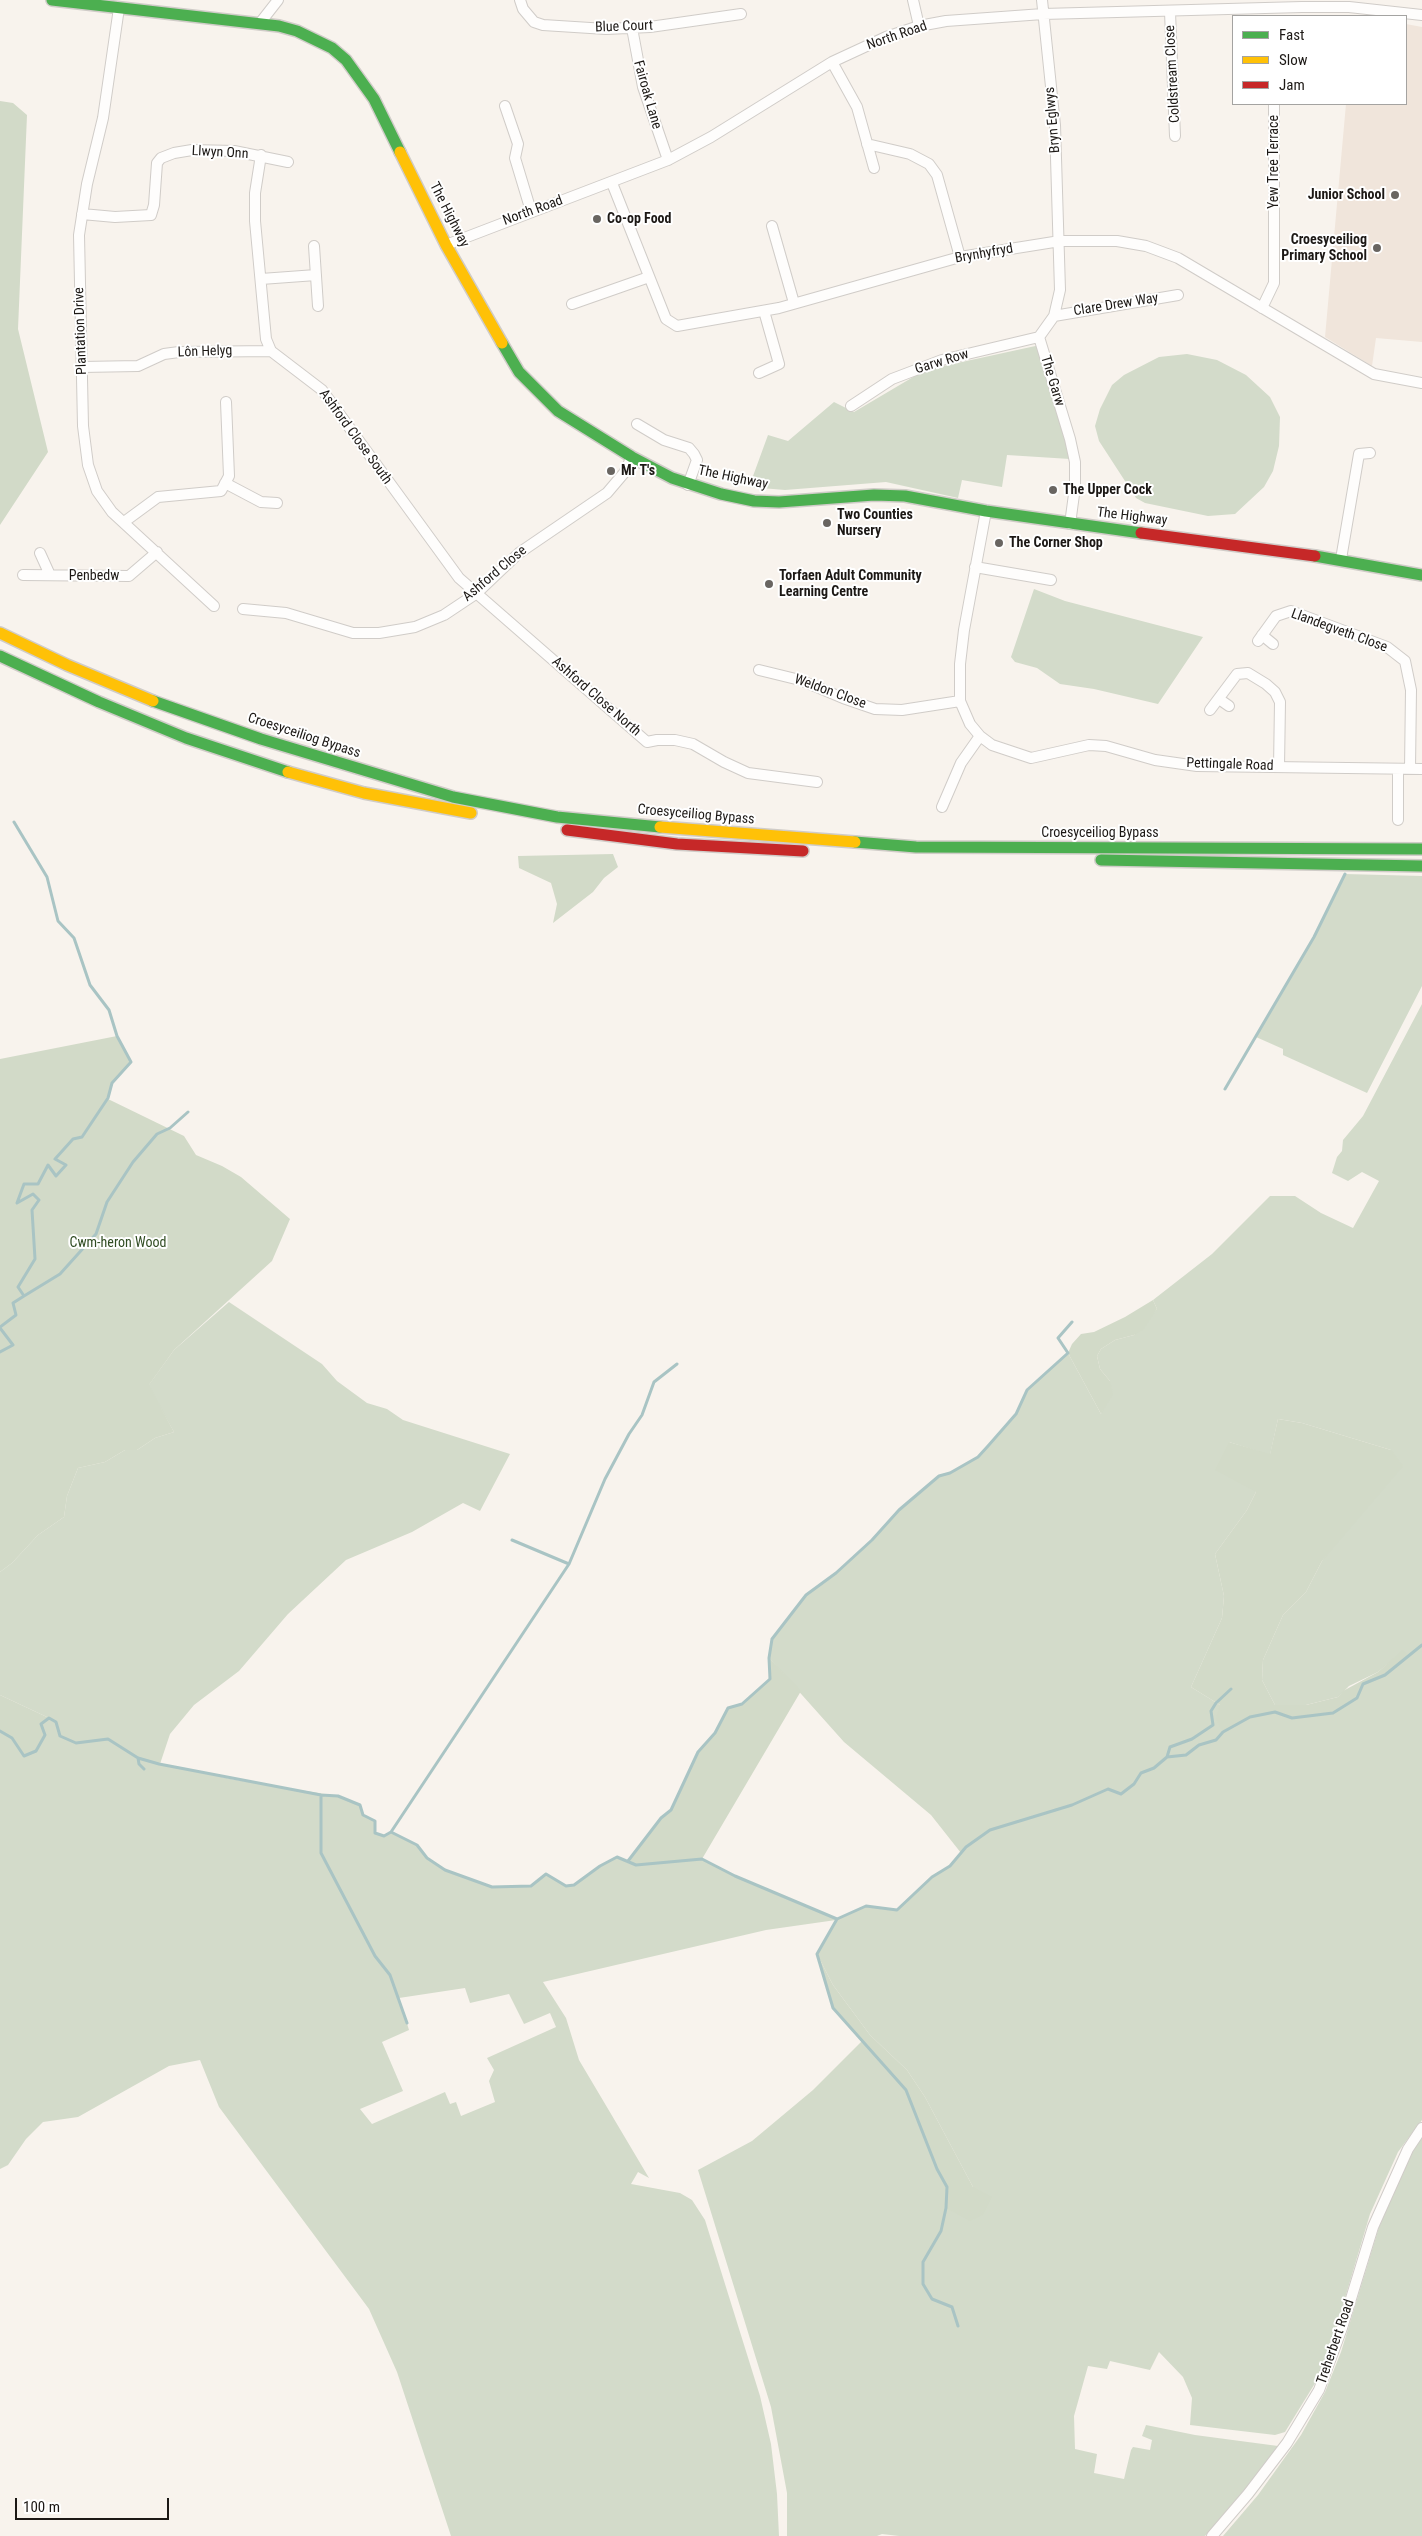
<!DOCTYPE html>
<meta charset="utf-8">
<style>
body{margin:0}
#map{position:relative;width:1422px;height:2536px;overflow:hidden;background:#f8f3ed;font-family:"Roboto Condensed",sans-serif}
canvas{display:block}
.legend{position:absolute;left:1232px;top:15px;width:175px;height:90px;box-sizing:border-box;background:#fff;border:1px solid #a4a3a1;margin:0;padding:6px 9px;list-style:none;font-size:15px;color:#1c1815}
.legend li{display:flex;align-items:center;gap:10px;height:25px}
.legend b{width:25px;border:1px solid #a4a3a1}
.scale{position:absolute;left:15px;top:2498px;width:154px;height:22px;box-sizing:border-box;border:2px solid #1c1815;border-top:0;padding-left:6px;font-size:15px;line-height:18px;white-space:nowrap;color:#1c1815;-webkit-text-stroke:4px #fff;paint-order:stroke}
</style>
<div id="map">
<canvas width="1422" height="2536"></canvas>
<ul class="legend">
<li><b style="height:6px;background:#4caf50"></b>Fast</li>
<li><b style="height:6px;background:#ffc107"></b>Slow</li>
<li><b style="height:6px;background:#c62828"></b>Jam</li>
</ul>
<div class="scale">100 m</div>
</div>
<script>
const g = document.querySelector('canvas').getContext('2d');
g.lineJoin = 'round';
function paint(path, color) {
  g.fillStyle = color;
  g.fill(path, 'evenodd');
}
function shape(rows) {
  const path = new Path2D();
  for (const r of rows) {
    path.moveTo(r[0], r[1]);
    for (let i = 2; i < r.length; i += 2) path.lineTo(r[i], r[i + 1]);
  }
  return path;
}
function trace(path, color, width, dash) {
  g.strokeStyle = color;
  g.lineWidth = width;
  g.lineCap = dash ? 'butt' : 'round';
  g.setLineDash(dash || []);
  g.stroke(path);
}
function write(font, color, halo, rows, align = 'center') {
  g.font = font + ' "Roboto Condensed",sans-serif';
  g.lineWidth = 4;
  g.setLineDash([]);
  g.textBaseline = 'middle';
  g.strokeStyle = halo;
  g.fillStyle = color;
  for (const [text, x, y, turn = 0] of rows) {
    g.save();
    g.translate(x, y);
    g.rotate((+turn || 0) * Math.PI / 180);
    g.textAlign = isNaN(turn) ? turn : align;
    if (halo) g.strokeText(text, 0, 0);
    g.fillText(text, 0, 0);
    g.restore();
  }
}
paint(shape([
 [1406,24,1422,27,1422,342,1376,338,1372,366,1325,337,1346,104,1406,104]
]), '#f0e5db');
paint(shape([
 [1040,345,1070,459,1007,455,1002,487,962,480,958,498,886,482,785,490,749,487,768,435,788,441,834,402,854,412,925,370],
 [1187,354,1217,360,1246,375,1270,397,1280,417,1279,446,1273,471,1264,487,1235,514,1208,516,1145,503,1136,498,1099,441,1095,426,1100,409,1112,385,1124,375,1159,357],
 [1034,589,1065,601,1203,637,1158,704,1094,689,1060,684,1037,668,1015,662,1011,657],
 [1345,874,1422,876,1422,986,1367,1093,1283,1055,1283,1049,1256,1037,1314,937],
 [1422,1004,1422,2120,1398,2152,1370,2214,1337,2325,1317,2380,1285,2432,1275,2435,1190,2425,1192,2398,1183,2377,1159,2352,1150,2370,1110,2361,1107,2369,1088,2366,1074,2416,1075,2449,1097,2454,1094,2473,1124,2479,1131,2450,1133,2447,1150,2450,1152,2440,1142,2436,1146,2425,1195,2435,1278,2446,1237,2501,1205,2536,899,2536,882,2534,877,2536,787,2536,787,2493,771,2407,698,2170,752,2141,813,2090,862,2041,906,2090,937,2169,947,2187,973,2187,925,2097,907,2070,870,2035,833,1985,817,1954,836,1920,766,1930,543,1982,566,2018,579,2060,649,2178,638,2172,631,2184,680,2193,692,2200,705,2220,760,2396,771,2444,777,2494,779,2536,451,2536,397,2372,369,2309,219,2107,200,2060,169,2066,78,2117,43,2122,26,2139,8,2165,0,2169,0,1731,12,1738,24,1756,36,1751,45,1735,41,1724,49,1718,0,1695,0,1572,12,1563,38,1535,64,1517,67,1496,78,1468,105,1462,125,1450,137,1450,155,1438,174,1432,148,1386,174,1350,229,1302,322,1364,337,1381,367,1403,387,1409,403,1420,510,1454,480,1511,463,1503,412,1532,346,1560,288,1614,239,1671,194,1705,170,1734,160,1764,236,1780,338,1796,360,1805,363,1815,375,1821,376,1833,384,1836,391,1832,417,1845,427,1858,445,1870,492,1887,531,1886,546,1874,565,1886,574,1885,600,1866,617,1857,637,1865,702,1859,735,1876,837,1919,866,1906,897,1910,932,1877,950,1866,961,1853,931,1815,844,1742,769,1658,772,1639,806,1595,836,1573,872,1540,899,1510,939,1476,950,1473,978,1457,1016,1414,1027,1390,1068,1353,1101,1414,1110,1381,1100,1369,1097,1356,1101,1349,1115,1340,1134,1335,1157,1309,1153,1300,1212,1254,1270,1196,1295,1196,1321,1213,1353,1228,1379,1181,1362,1172,1348,1181,1332,1173,1337,1157,1342,1151,1343,1140,1363,1116],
 [1278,1419,1302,1423,1391,1450,1322,1561,1306,1592,1283,1615,1263,1660,1262,1680,1275,1705,1306,1705,1338,1697,1349,1686,1378,1672,1389,1663,1385,1675,1363,1684,1333,1713,1292,1718,1275,1712,1250,1717,1223,1732,1220,1705,1191,1687,1222,1618,1224,1596,1215,1554,1247,1510,1256,1492,1229,1442,1270,1455],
 [465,1988,470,2003,509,1994,524,2024,550,2013,556,2027,487,2058,494,2070,489,2081,495,2102,461,2116,456,2102,450,2104,445,2092,372,2124,360,2109,403,2091,382,2042,409,2030,399,1998],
 [1422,2138,1422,2536,1223,2536,1258,2495,1301,2435,1325,2392,1341,2352,1379,2227,1414,2148]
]), '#d3dbca');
paint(shape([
 [0,101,13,103,27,115,18,329,48,452,0,525],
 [613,854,618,867,604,878,593,892,553,923,557,904,551,883,519,868,518,856],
 [117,1036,131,1062,112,1083,108,1099,184,1136,196,1155,222,1166,241,1177,290,1219,272,1261,174,1350,149,1385,174,1432,155,1438,137,1450,125,1450,105,1462,78,1468,67,1496,64,1517,38,1535,12,1563,0,1572,0,1059],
 [1153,1300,1157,1309,1143,1330,1134,1335,1115,1340,1101,1349,1097,1356,1100,1369,1110,1381,1113,1394,1101,1414,1068,1353,1072,1344,1081,1334,1094,1332,1125,1317],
 [1278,1419,1302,1423,1391,1450,1403,1466,1322,1561,1306,1592,1283,1615,1263,1660,1262,1680,1275,1705,1306,1705,1338,1697,1343,1691,1378,1672,1403,1650,1407,1655,1385,1675,1363,1684,1357,1698,1333,1713,1292,1718,1275,1712,1250,1717,1223,1732,1216,1719,1220,1705,1191,1687,1222,1618,1224,1596,1215,1554,1247,1510,1256,1492,1215,1470,1229,1442,1270,1454],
 [769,1658,801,1691,702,1859,636,1865,628,1861,661,1818,671,1810,698,1752,715,1733,728,1708,742,1704,769,1679],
 [0,1695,49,1718,41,1724,45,1735,36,1751,24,1756,12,1738,0,1731],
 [817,1954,833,1985,870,2035,907,2070,925,2097,973,2187,992,2197,983,2215,970,2221,946,2208,947,2187,937,2169,906,2090,833,2008]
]), '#d2dac8');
trace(shape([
 [1225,1089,1314,937,1345,874],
 [24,1296,60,1274,96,1234,107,1202,133,1162,157,1134,170,1128,188,1112],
 [0,1327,16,1315,13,1303,24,1296,18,1287,35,1259,32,1210,39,1200,33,1194,17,1203,24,1184,38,1184,48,1165,56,1176,66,1165,55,1159,73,1139,82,1137,108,1098,112,1083,131,1062,117,1036,109,1010,90,985,74,938,58,921,47,877,14,822],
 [0,1328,13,1345,0,1352],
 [512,1540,569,1564],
 [0,1731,12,1738,24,1756,36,1751,45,1735,41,1724,49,1718,56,1722,60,1736,76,1743,108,1739,138,1758,159,1764,321,1795,338,1796,360,1805,363,1815,375,1821,375,1833,384,1836,391,1832,417,1845,427,1858,445,1870,492,1887,531,1886,546,1874,566,1886,574,1885,600,1866,617,1857,636,1865,702,1859,735,1876,837,1919,866,1906,897,1910,932,1877,950,1866,966,1847,990,1830,1072,1805,1108,1789,1121,1794,1134,1784,1141,1773,1154,1768,1167,1757,1186,1755,1199,1745,1216,1740,1223,1732,1250,1717,1275,1712,1292,1718,1333,1713,1357,1698,1363,1684,1385,1675,1422,1645],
 [1167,1757,1170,1747,1192,1739,1213,1725,1211,1711,1216,1703,1231,1689],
 [138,1758,139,1764,144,1769],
 [321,1795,321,1853,375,1956,390,1975,407,2023],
 [391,1832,569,1564,605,1479,629,1434,642,1415,654,1382,677,1364],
 [628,1861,661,1818,671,1810,698,1752,715,1733,728,1708,742,1704,770,1679,769,1658,772,1639,806,1595,836,1573,872,1540,899,1510,939,1476,950,1473,978,1457,988,1446,1016,1414,1027,1390,1068,1353,1058,1338,1072,1322],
 [837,1919,817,1954,833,2008,906,2090,937,2169,947,2187,946,2208,941,2231,923,2262,923,2284,932,2299,952,2307,958,2326]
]), '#a9c4c4', 3);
const street = shape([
 [520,0,523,9,534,22,543,25,606,29,650,27,741,14],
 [913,0,919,26],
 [1042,0,1055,125,1060,290,1054,316,1039,337,1070,439,1075,462,1075,487,1070,524],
 [119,8,103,118,87,184,79,235,83,426,88,465,97,491,112,512,214,606],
 [1170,12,1175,136],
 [260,23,278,0],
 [632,28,643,87,668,160],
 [832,62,857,107,874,168],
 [505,106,518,144,515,158,531,211],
 [867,144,910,154,929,164,937,175,960,257],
 [261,155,255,193,255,221,266,339,271,351,322,390,459,578,647,742,657,740,675,740,693,744,724,762,748,773,817,782],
 [612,183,666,319,677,326,779,308,960,257,1060,241,1117,241,1146,246,1178,258,1374,374,1422,383],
 [82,214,115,217,151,215,154,205,157,163,161,158,174,153,192,150,234,151,288,162],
 [772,226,794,303],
 [446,245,668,160,711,137,832,62,886,37,919,26,946,21,1043,14,1302,7,1349,7,1422,15],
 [314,246,318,306],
 [261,279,316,275],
 [572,304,649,277],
 [1262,308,1274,283,1274,104],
 [1054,316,1178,295],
 [82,367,138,366,164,354,179,352,271,351],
 [759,373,779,364,764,311],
 [851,406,892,379,942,360,1039,337],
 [637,424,664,440,689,448,694,454,697,460,688,485],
 [225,483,261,502,277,503],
 [986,511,964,630,960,664,960,701,970,724,980,736,992,745,1031,758,1089,745,1106,746,1155,760,1197,766,1422,769],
 [124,522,158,497,221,491,229,476,226,402],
 [40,553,50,575],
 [1341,559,1359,454,1370,453],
 [975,567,1051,580],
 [23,575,129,576,157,552],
 [243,609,286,613,353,633,379,633,415,627,444,615,477,593,519,553,607,493,624,473,632,457],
 [1262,635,1273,644],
 [1258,641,1276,616,1291,611,1387,647,1405,661,1411,690,1410,769],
 [759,670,800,680,843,698,875,709,902,710,960,701],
 [1219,699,1229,706],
 [1210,710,1237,674,1248,673,1266,684,1275,692,1280,702,1279,767],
 [942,807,961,763,980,736],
 [1398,820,1398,769],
 [1212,2536,1248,2494,1287,2443,1319,2390,1342,2328,1373,2227,1408,2149,1422,2128]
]);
const fast = shape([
 [52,0,279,26,297,31,332,48,346,60,374,99,400,152],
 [502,343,519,372,558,411,632,457,672,478,721,494,754,501,779,502,874,495,905,496,986,511,1141,533],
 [1315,556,1422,575],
 [0,656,99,702,186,738,288,772],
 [153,701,261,739,453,797,557,817,660,827],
 [855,842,916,847,1422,849],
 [1101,860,1422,866]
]);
const slow = shape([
 [400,152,446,245,502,343],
 [0,633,67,665,153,701],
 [288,772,364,793,471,813],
 [660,827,855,842]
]);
const jam = shape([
 [1141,533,1315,556],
 [567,830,677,844,803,851]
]);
trace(street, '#d0ccc8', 12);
trace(fast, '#d0ccc8', 14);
trace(slow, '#d0ccc8', 14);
trace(jam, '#d0ccc8', 14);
trace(street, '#fefdfc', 10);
trace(fast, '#4caf50', 11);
trace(slow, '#ffc107', 11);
trace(jam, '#c62828', 11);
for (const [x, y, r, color] of [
 [1395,195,5,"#696561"],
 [597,219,5,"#696561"],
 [1377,248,5,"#696561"],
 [611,471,5,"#696561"],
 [1053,490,5,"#696561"],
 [827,523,5,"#696561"],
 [999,543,5,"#696561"],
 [769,584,5,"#696561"]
]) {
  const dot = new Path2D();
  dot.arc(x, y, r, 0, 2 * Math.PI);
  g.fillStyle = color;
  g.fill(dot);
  trace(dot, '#fff', 2);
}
write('14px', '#1c1815', '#fff', [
 ["Blue Court",624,27,-2],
 ["North Road",897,36,-19],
 ["Coldstream Close",1173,74,-93],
 ["Fairoak Lane",647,95,74],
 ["Bryn Eglwys",1053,120,-95],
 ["Llwyn Onn",220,153,3],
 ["Yew Tree Terrace",1274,162,-90],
 ["North Road",533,211,-20],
 ["The Highway",449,215,63],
 ["Brynhyfryd",984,254,-10],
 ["Clare Drew Way",1116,305,-9],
 ["Plantation Drive",81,331,-92],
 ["Lôn Helyg",205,352,-2],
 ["Garw Row",942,362,-17],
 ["The Garw",1052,381,73],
 ["Ashford Close South",355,437,54],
 ["The Highway",733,478,12],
 ["The Highway",1132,517,7],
 ["Ashford Close",495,574,-40],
 ["Penbedw",94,576],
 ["Llandegveth Close",1339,631,20],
 ["Weldon Close",830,692,20],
 ["Ashford Close North",596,697,41],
 ["Croesyceiliog Bypass",304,736,18],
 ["Pettingale Road",1230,765,2],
 ["Croesyceiliog Bypass",696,815,5],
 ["Croesyceiliog Bypass",1100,833],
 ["Treherbert Road",1336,2342,-71]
]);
write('bold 14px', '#1c1815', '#fff', [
 ["Junior School",1385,195,"right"],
 ["Co-op Food",607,219],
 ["Croesyceiliog",1367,240,"right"],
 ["Primary School",1367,256,"right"],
 ["Mr T's",621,471],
 ["The Upper Cock",1063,490],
 ["Two Counties",837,515],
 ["Nursery",837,531],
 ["The Corner Shop",1009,543],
 ["Torfaen Adult Community",779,576],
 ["Learning Centre",779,592]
], 'left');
write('14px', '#304c22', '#fff', [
 ["Cwm-heron Wood",118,1243]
]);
</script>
